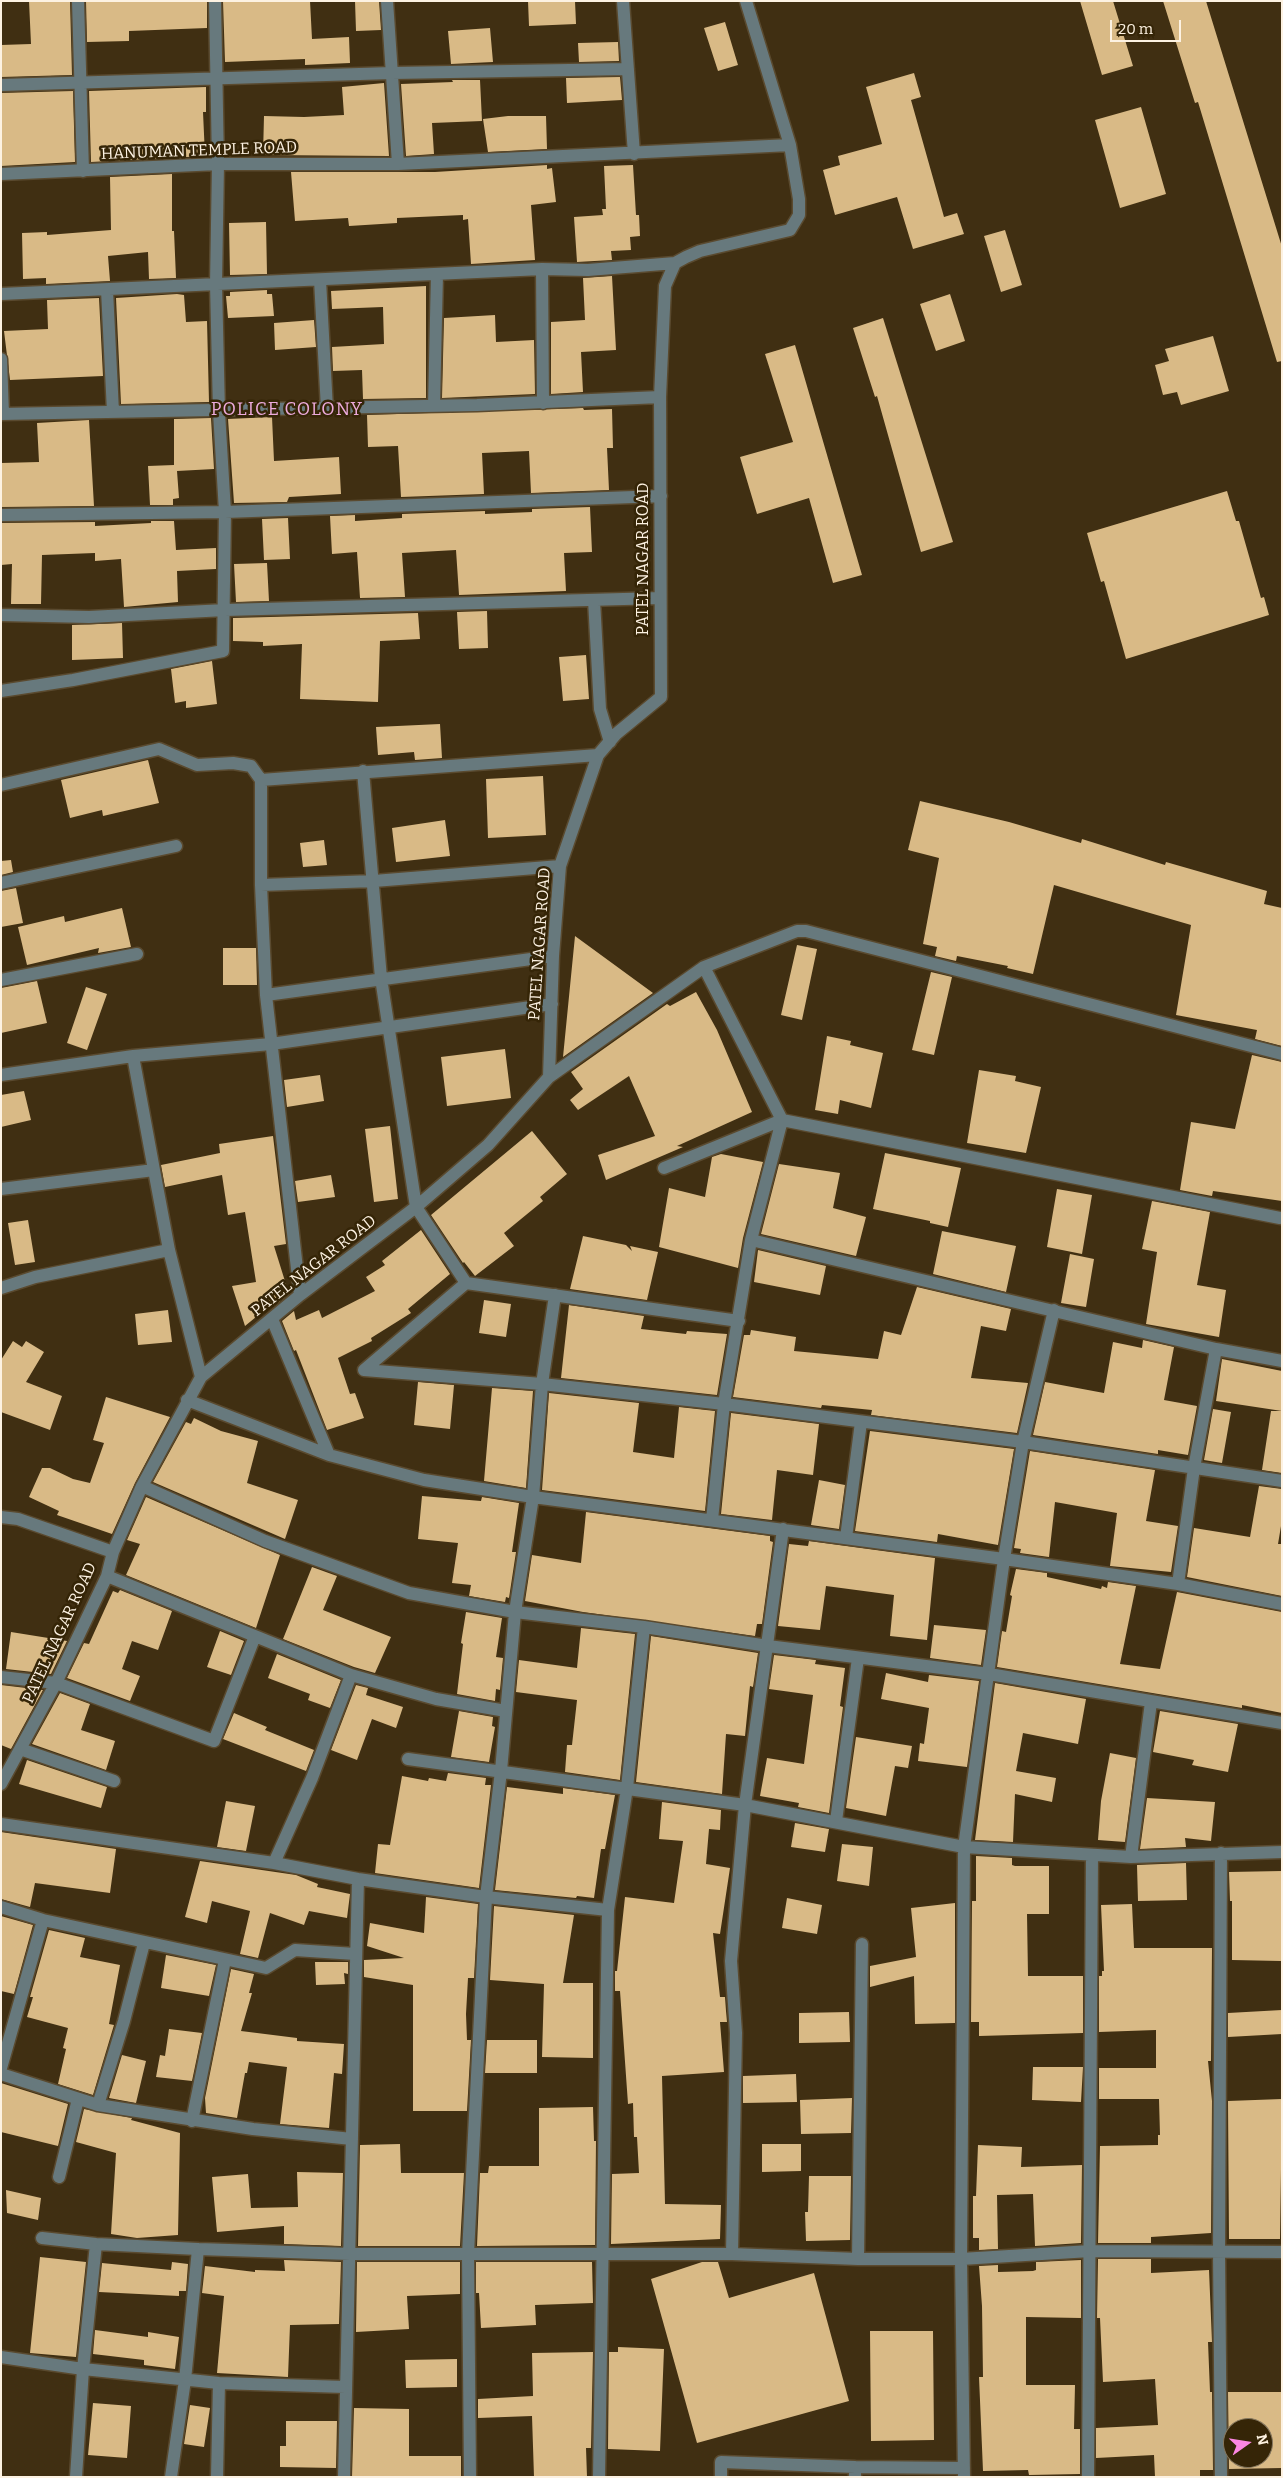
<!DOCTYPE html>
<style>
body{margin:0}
#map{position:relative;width:1283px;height:2478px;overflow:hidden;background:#402f12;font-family:Bitter,serif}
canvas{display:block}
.frame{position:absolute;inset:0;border:2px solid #fdf2e2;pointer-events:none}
.north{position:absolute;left:1223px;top:2418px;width:50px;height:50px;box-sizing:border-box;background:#352507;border:1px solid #85775f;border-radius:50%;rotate:77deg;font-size:14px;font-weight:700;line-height:20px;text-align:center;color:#fdf2e2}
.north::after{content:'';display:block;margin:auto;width:18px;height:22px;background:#fc86e3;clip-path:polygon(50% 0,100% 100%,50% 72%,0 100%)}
.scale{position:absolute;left:1110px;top:20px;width:71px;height:22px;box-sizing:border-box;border:2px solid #fdf2e2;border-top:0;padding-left:6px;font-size:15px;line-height:18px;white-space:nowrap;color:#fdf2e2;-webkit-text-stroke:4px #352507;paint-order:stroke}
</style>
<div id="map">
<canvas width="1283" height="2478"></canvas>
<div class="frame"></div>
<div class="north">N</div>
<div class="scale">20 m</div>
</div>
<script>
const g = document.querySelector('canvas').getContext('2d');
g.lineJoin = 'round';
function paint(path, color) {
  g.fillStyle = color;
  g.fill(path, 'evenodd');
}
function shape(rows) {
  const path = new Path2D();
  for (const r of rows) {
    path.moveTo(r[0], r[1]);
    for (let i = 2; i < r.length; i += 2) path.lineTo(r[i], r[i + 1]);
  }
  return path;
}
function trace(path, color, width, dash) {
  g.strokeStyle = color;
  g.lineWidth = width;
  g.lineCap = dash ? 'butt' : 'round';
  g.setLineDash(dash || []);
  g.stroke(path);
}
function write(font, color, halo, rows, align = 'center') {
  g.font = font + ' Bitter,serif';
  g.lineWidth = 5;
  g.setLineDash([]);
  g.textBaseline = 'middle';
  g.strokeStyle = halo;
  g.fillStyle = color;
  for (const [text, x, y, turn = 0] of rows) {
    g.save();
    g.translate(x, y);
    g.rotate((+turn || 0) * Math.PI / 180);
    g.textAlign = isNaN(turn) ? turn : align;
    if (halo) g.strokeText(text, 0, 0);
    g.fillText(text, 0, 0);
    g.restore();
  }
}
paint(shape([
 [29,1,70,1,72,75,1,77,1,45,31,44],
 [86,1,207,1,207,28,129,31,129,41,87,42],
 [223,1,310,1,312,39,349,37,350,63,305,65,305,59,225,62],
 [355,1,379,1,381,30,356,31],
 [528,1,575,1,576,24,529,26],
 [1080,1,1113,1,1133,66,1102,75],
 [1163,1,1206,1,1282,247,1282,361,1277,362,1198,102,1195,103],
 [725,22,738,65,718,71,704,28],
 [490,28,493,62,451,64,448,31],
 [618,42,619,61,579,62,578,43],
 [914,73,921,97,911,100,944,217,957,213,964,234,913,249,897,197,835,215,823,170,840,165,838,156,882,144,866,87],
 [620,77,622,100,567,103,566,78],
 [452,80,480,80,482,121,432,123,434,154,406,156,401,84,453,82],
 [384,83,389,156,263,155,264,116,304,117,344,115,342,87],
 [206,87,206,112,203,112,205,156,91,162,89,91],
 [73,91,75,162,1,166,1,93],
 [1141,107,1166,194,1120,208,1095,120],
 [508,116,546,116,547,149,488,152,483,119],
 [547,165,547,169,552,168,556,202,531,205,535,260,471,264,468,219,463,220,463,215,397,218,397,223,349,226,348,218,295,221,291,172,435,172],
 [633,165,636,215,639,215,640,236,630,237,631,250,611,251,612,260,577,262,574,217,603,215,602,209,606,209,604,166],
 [172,174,172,231,174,231,176,278,149,279,148,252,108,256,110,281,46,284,46,278,23,279,22,233,47,232,47,235,111,230,110,177],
 [266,222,267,274,230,275,229,223],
 [1005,230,1022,285,1001,292,984,236],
 [612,276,616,350,581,352,583,392,551,394,551,322,585,320,583,278],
 [426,286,426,398,363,399,362,370,333,371,332,347,384,344,383,307,332,309,331,291],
 [267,290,267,294,272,294,274,316,228,318,226,296,230,296,230,292],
 [177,294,184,295,186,322,207,321,209,402,121,404,116,298],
 [950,294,965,341,936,351,920,304],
 [99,298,103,376,10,380,4,331,48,329,47,300],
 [495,315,496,342,534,340,535,394,442,398,444,318],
 [883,318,953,542,921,552,877,396,875,397,853,328],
 [314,320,316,347,275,350,274,323],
 [1213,336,1229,391,1181,405,1177,392,1163,395,1155,365,1169,361,1165,349],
 [795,345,862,575,833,583,809,498,757,514,740,457,793,442,765,354],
 [583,408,584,410,612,409,613,448,607,448,609,490,531,493,529,451,482,453,484,494,401,497,398,446,368,447,367,415],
 [272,417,274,461,339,457,341,494,289,497,287,502,234,503,228,419],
 [211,418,214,469,177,471,179,498,173,499,173,505,150,505,148,466,174,465,174,419],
 [89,420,94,506,1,507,1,463,39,462,37,423],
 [1227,491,1236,521,1239,521,1261,598,1264,597,1269,615,1126,659,1104,581,1101,582,1087,533],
 [590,507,592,552,564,553,566,591,459,595,456,550,402,553,405,597,360,598,357,552,332,554,330,516,355,515,355,521,402,518,402,514,485,511,485,514,532,512,532,509],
 [288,518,290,559,264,560,262,519],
 [151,521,174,521,176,550,216,548,216,569,177,571,178,602,124,607,121,559,95,561,95,553,42,555,41,604,11,604,12,564,1,565,1,523,95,522,95,526,151,523],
 [267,563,269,601,236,602,234,564],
 [487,611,488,648,459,649,457,612],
 [418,613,420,639,380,641,378,702,300,699,302,644,263,646,263,642,233,641,233,618],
 [122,623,123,658,72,660,72,625],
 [586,655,589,699,563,701,559,657],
 [212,661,217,704,186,708,186,701,175,703,171,669],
 [440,724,442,758,415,760,414,752,378,755,376,727],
 [148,760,159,803,103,816,102,810,70,818,61,780],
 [543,776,546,835,488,838,486,779],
 [920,801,1009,822,1081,843,1082,839,1165,865,1166,862,1267,891,1264,904,1282,908,1282,1046,1255,1039,1257,1030,1176,1015,1191,925,1054,885,1033,974,1007,968,1008,966,957,956,956,961,935,956,937,947,923,944,939,858,908,850],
 [445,820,450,856,396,862,392,828],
 [324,840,327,865,303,867,300,843],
 [11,860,13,872,1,875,1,861],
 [16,888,23,923,1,927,1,891],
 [122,908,131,947,98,953,99,948,27,965,18,927,64,916,65,922],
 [575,936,653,993,563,1057],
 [797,945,817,949,802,1020,781,1015],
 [223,948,256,948,257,985,223,985],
 [931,972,952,977,934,1055,912,1050],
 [37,981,47,1023,1,1033,1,988],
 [86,987,107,994,87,1050,67,1043],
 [696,992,717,1030,752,1112,677,1146,683,1147,606,1180,598,1155,655,1136,629,1076,578,1110,570,1100,583,1089,571,1072,667,1004,670,1006],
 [827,1036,851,1041,850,1045,883,1053,871,1108,840,1100,838,1114,815,1110],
 [505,1049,511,1098,447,1106,441,1057],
 [1252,1055,1282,1062,1282,1201,1213,1191,1212,1196,1180,1190,1191,1122,1235,1129],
 [979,1070,1016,1076,1015,1081,1041,1087,1026,1153,967,1143],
 [320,1075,324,1101,287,1107,284,1080],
 [24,1091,31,1120,1,1127,1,1095],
 [390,1126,398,1199,374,1202,365,1129],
 [532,1131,567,1174,540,1197,543,1201,504,1233,514,1246,475,1276,464,1262,463,1263,431,1215],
 [273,1136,286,1244,274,1246,289,1294,274,1306,273,1303,245,1326,232,1286,256,1282,245,1212,228,1215,222,1175,165,1187,161,1165,220,1153,219,1144],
 [885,1153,961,1168,948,1227,930,1223,930,1221,873,1209],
 [721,1154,763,1162,743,1238,738,1268,659,1247,669,1188,705,1197,712,1157],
 [779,1164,840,1173,833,1208,866,1217,856,1256,761,1234],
 [331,1175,335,1197,298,1202,295,1181],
 [1057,1189,1092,1195,1082,1254,1047,1247],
 [1152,1201,1210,1212,1197,1285,1226,1290,1219,1337,1146,1324,1157,1252,1142,1249],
 [28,1220,35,1262,15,1265,8,1223],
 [421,1230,450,1274,408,1309,411,1313,371,1338,372,1341,338,1358,350,1394,355,1393,364,1418,327,1430,296,1350,294,1351,282,1321,294,1311,296,1320,319,1310,322,1318,375,1291,366,1277,385,1265,382,1261],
 [942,1231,1016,1246,1006,1292,933,1274],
 [583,1236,626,1245,632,1251,630,1246,658,1252,647,1300,570,1289],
 [758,1250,826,1266,820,1295,754,1282],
 [1070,1254,1094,1259,1086,1307,1061,1303],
 [917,1287,1011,1309,1006,1331,981,1326,971,1378,1028,1383,1017,1433,871,1415,872,1410,822,1405,821,1408,733,1397,744,1335,750,1335,751,1330,796,1337,794,1351,878,1359,884,1331,901,1335],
 [484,1300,511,1304,506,1337,479,1333],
 [569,1305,644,1316,641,1329,686,1334,687,1331,727,1334,717,1395,561,1378],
 [168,1310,172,1342,138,1345,135,1314],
 [1143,1340,1174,1347,1164,1400,1197,1406,1188,1455,1158,1450,1158,1454,1033,1435,1045,1382,1104,1393,1113,1342,1142,1348],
 [13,1341,22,1347,26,1341,44,1352,26,1382,62,1396,50,1430,1,1412,1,1360],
 [1222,1359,1282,1371,1282,1411,1216,1401],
 [418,1382,454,1385,450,1429,414,1425],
 [492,1388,533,1391,526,1488,484,1481],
 [549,1393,639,1403,633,1452,674,1458,679,1407,715,1411,705,1511,542,1490],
 [106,1397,170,1417,135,1483,112,1534,57,1515,59,1511,29,1497,42,1468,50,1468,73,1479,90,1483,104,1443,93,1440],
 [1213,1409,1231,1412,1222,1463,1204,1460],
 [1271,1411,1282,1411,1282,1473,1262,1470],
 [731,1413,819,1424,813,1475,777,1470,772,1520,721,1514],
 [194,1418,221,1431,258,1441,247,1483,298,1500,285,1539,153,1482,186,1422,191,1424],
 [870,1431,1014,1449,998,1545,938,1534,937,1542,855,1531],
 [1030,1451,1155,1470,1146,1521,1178,1526,1171,1572,1110,1566,1117,1513,1055,1502,1049,1557,1020,1553,1021,1549,1014,1548],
 [819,1480,845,1485,839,1529,811,1525],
 [1259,1486,1282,1489,1282,1520,1278,1544,1282,1544,1282,1596,1187,1577,1194,1528,1250,1537],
 [422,1496,481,1501,482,1497,519,1503,512,1552,516,1552,509,1598,506,1597,505,1602,469,1596,471,1585,452,1583,458,1543,418,1539],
 [146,1497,280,1555,256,1628,126,1575,140,1544,127,1540],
 [586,1512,770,1536,770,1541,773,1542,762,1624,757,1624,755,1636,583,1612,525,1601,532,1555,581,1563],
 [809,1541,935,1558,927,1640,890,1636,894,1595,826,1586,820,1630,778,1626,789,1544,808,1546],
 [312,1567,337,1576,323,1610,391,1637,375,1673,354,1667,283,1639],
 [1016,1569,1047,1573,1047,1577,1101,1589,1102,1586,1107,1588,1108,1582,1136,1586,1120,1664,1160,1669,1177,1592,1282,1612,1282,1713,1242,1705,1242,1708,997,1667,1002,1631,1006,1632,1012,1596,1010,1595],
 [120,1590,172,1611,158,1650,132,1641,122,1669,140,1676,130,1701,67,1678,84,1643,89,1644,113,1591,118,1593],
 [466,1612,502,1618,496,1657,503,1658,500,1690,496,1689,495,1701,457,1694,463,1644,461,1643],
 [934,1625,986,1630,981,1665,930,1658],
 [581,1628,635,1634,620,1780,565,1772,567,1745,572,1745,577,1700,516,1692,519,1660,577,1668],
 [220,1631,244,1641,231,1675,207,1667],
 [11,1632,67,1641,51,1674,6,1669],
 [651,1636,758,1653,753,1687,750,1686,745,1736,726,1734,722,1794,636,1782],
 [277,1654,341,1680,330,1708,308,1700,310,1694,268,1678],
 [774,1655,816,1660,815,1664,845,1668,840,1706,843,1707,829,1813,798,1807,799,1803,760,1796,767,1758,804,1764,813,1695,769,1689],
 [886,1673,928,1682,929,1675,979,1681,967,1767,918,1761,920,1743,924,1744,929,1708,881,1699],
 [995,1683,1086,1699,1078,1744,1023,1733,1016,1771,1056,1778,1052,1802,1015,1794,1013,1842,975,1840],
 [1,1685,43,1690,11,1749,1,1745],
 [356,1685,368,1688,366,1695,403,1707,396,1728,372,1719,357,1760,331,1750],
 [60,1693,90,1704,81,1730,115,1741,106,1770,32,1744],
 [459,1711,493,1717,492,1726,495,1727,489,1762,451,1757],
 [1160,1711,1238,1724,1228,1772,1192,1765,1194,1760,1153,1752],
 [234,1713,267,1727,265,1730,314,1750,306,1771,223,1739],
 [856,1737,912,1746,908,1768,895,1766,886,1816,846,1808],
 [1110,1753,1136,1758,1125,1842,1098,1840,1101,1801],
 [27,1760,107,1787,101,1808,19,1784],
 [448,1773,486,1778,485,1785,491,1785,479,1888,375,1873,378,1844,390,1845,402,1776,428,1781,429,1778,446,1781],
 [507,1787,563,1794,563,1788,615,1795,605,1849,601,1849,594,1898,577,1896,576,1898,495,1890],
 [1147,1798,1215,1802,1211,1841,1185,1838,1186,1847,1140,1849],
 [226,1801,255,1806,246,1851,217,1847],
 [662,1802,721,1810,720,1830,709,1829,706,1864,730,1868,720,1934,713,1933,720,1997,725,1997,726,2011,727,2022,720,2022,724,2072,662,2076,665,2204,721,2205,720,2239,611,2244,612,2174,639,2173,637,2137,634,2137,633,2103,628,2104,620,1991,615,1991,615,1971,617,1971,625,1897,674,1903,683,1841,659,1839],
 [795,1823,829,1829,825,1852,791,1847],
 [1,1832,116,1849,110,1893,35,1883,30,1907,1,1899],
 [842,1844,873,1847,869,1886,837,1881],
 [976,1856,1012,1858,1012,1865,1015,1866,1049,1866,1049,1914,1027,1914,1028,1976,1083,1976,1083,2033,979,2036,979,2022,971,2022,972,1901,976,1901],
 [200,1861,296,1875,318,1884,317,1887,350,1894,347,1918,309,1911,304,1925,270,1913,258,1958,240,1954,250,1911,212,1901,207,1923,185,1917],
 [1186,1863,1187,1900,1138,1901,1137,1865],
 [1282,1871,1281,1961,1232,1960,1232,1901,1230,1901,1229,1872],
 [426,1897,478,1904,474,1978,468,1978,466,2014,467,2040,471,2040,467,2111,413,2111,413,1985,364,1977,364,1960,404,1958,367,1946,370,1923,424,1933],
 [787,1898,822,1905,817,1934,782,1928],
 [955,1903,955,2023,915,2024,914,1976,870,1987,870,1966,916,1957,911,1908],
 [1132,1904,1134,1948,1212,1948,1211,2061,1208,2061,1212,2101,1211,2233,1151,2237,1151,2243,1098,2243,1100,2146,1158,2145,1158,2135,1160,2135,1159,2099,1099,2099,1099,2068,1156,2068,1156,2030,1099,2032,1099,1976,1102,1976,1102,1971,1104,1971,1101,1905],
 [494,1906,574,1915,563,1983,593,1983,593,2058,542,2057,544,1984,490,1980],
 [1,1916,33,1925,14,1994,1,1991],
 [49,1930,85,1938,80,1957,120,1965,109,2024,114,2025,93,2095,58,2084,66,2049,63,2048,68,2028,27,2017,33,1997,30,1997],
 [166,1955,216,1965,209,1996,161,1988],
 [315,1962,348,1962,348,1974,344,1973,345,1984,316,1985],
 [231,1969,254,1974,249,1993,252,1993,241,2031,297,2038,297,2041,344,2044,342,2074,334,2073,329,2128,280,2124,287,2067,249,2062,247,2073,245,2073,237,2118,206,2113,205,2098],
 [1282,2010,1282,2034,1228,2037,1228,2013],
 [849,2012,850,2042,799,2043,799,2013],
 [169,2029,202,2033,192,2081,156,2077,160,2055,165,2056],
 [487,2040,537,2040,537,2073,485,2073],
 [122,2055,146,2061,136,2103,109,2098],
 [1033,2067,1083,2067,1081,2102,1032,2100],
 [796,2074,797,2102,743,2103,743,2076],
 [1,2083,68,2104,58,2146,1,2132],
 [852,2098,851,2133,801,2134,800,2100],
 [1282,2099,1280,2239,1229,2239,1228,2101],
 [593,2107,594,2141,596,2141,595,2245,477,2246,480,2173,488,2173,489,2166,539,2166,539,2108],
 [84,2109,132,2118,131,2120,180,2133,178,2235,137,2238,111,2234,116,2153,76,2142],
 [400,2144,401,2173,464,2173,460,2246,358,2246,360,2145],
 [762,2144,801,2144,801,2171,762,2172],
 [978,2145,1022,2147,1021,2167,1082,2165,1081,2243,1035,2246,1033,2194,997,2195,998,2249,979,2250,979,2238,973,2238,973,2196,976,2196],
 [297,2172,343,2173,341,2246,284,2244,284,2226,217,2232,212,2177,248,2174,251,2208,298,2207],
 [809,2176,851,2176,850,2240,806,2241,805,2212,808,2212],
 [6,2190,41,2198,38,2220,7,2213],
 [40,2257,86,2262,76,2357,30,2353],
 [1098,2259,1151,2259,1151,2273,1209,2270,1212,2342,1208,2342,1210,2392,1212,2392,1213,2470,1200,2470,1200,2477,1155,2477,1154,2455,1096,2458,1096,2428,1158,2425,1155,2379,1103,2382,1100,2318,1097,2318],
 [284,2260,341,2262,339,2324,290,2325,288,2377,217,2373,224,2296,202,2293,205,2266,255,2272,255,2270,285,2271],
 [1081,2260,1081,2318,1026,2317,1026,2385,1075,2385,1074,2429,1080,2429,1080,2474,1029,2475,1028,2470,983,2471,979,2377,983,2377,982,2306,979,2266,998,2265,998,2272,1033,2271,1036,2270,1036,2262],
 [172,2262,188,2264,186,2291,179,2291,179,2296,99,2292,102,2263,171,2270],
 [357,2262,460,2262,460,2294,407,2296,409,2329,356,2332],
 [476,2262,592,2262,593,2303,535,2305,536,2325,481,2328,479,2293,476,2293],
 [702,2262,718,2262,729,2298,814,2273,849,2401,697,2443,651,2279],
 [95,2330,148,2337,148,2332,179,2337,175,2369,144,2365,144,2360,93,2354],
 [870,2331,933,2331,934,2440,871,2441],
 [618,2347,664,2349,660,2451,608,2449,609,2352,618,2352],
 [593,2352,591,2448,586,2448,587,2477,534,2477,532,2416,478,2418,478,2399,533,2396,532,2353],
 [457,2359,457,2387,406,2388,405,2360],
 [1228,2392,1282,2392,1282,2468,1229,2469],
 [1233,2428,1263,2428,1263,2458,1233,2458],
 [93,2403,131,2406,127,2458,88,2455],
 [190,2405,210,2408,204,2447,184,2444],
 [354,2408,409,2409,409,2456,461,2456,461,2477,352,2477],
 [286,2421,337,2421,336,2468,280,2467,280,2446,286,2446]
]), '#d9ba86');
const minor = shape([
 [78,1,83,171],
 [387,1,398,164],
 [623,1,634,154],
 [1,85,392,73,628,69],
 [1,174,218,164,398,164,790,145],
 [542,269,543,403],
 [320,280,327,409],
 [107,290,113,412],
 [1,294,542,269,588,270,675,263],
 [1,359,3,414],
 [434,406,437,274],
 [1,414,477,405,660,397],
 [1,515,225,512,661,496],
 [594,600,600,709,610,742],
 [1,615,89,617,225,610,660,598],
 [1,691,73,680,223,651,225,512,219,412,216,284,218,164,215,1],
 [363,771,381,978,416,1207,466,1283,739,1321],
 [261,780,598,755],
 [1,785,159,749,197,765,233,763,251,766,261,780,261,885,266,995,300,1295],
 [1,883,176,846],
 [261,885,374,881,560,866],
 [704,967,782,1120,751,1240,724,1404,712,1520],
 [1,980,137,954],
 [266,995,553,956],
 [1,1075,133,1056,271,1044,552,1004],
 [549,1077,704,967,797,931,806,931,1282,1054],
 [664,1168,782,1120,1280,1218],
 [154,1170,169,1250,201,1377],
 [1,1189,154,1170,133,1056],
 [751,1240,1216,1349,1282,1361],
 [466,1283,364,1370,542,1384,724,1404,1023,1442,1282,1481],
 [1,1288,35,1277,169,1250],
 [272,1319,329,1455],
 [187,1400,329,1455,424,1480,533,1497,1004,1559,1178,1584,1282,1604],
 [142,1486,265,1541,409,1593,515,1612,644,1627,768,1646,989,1674,1282,1723],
 [1,1517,18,1519,113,1552],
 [846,1538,861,1422],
 [107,1576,351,1675,436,1699,506,1711],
 [1178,1584,1194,1468,1216,1349],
 [1,1677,56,1683,214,1741,255,1636],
 [20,1749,114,1781],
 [408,1759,745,1805,964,1847,1131,1857,1282,1852],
 [1,1784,56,1683,107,1576,113,1552,142,1486,201,1377,300,1295,416,1207,488,1145,549,1077,553,956,560,866,598,755,616,734,661,697,660,397,665,286,675,263,686,257,700,251,790,230,799,215,799,199,790,145,746,1],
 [836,1821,858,1658],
 [1,1824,274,1863,358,1879,486,1897,608,1910],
 [1131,1857,1151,1702],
 [274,1863,312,1778,351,1675],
 [1,1907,43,1920,266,1968,295,1950,355,1954],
 [1,2068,43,1920],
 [1,2074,98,2105,253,2129,352,2139],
 [98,2105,124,2021,144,1943],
 [192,2121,225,1960],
 [59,2177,78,2099],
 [42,2238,96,2244,198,2249,350,2254,732,2254,858,2259,961,2259,1090,2251,1282,2252],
 [732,2254,736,2033,731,1961,745,1805,783,1529],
 [858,2259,862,1944],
 [1,2357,83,2369,219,2383,345,2387],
 [855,2467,964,2468],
 [76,2477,83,2369,96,2244],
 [171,2477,185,2380,198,2249],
 [217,2477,219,2383],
 [344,2477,358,1879],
 [470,2477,468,2254,486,1897,501,1771,515,1612,533,1497,542,1384,555,1295],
 [599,2477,608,1910,627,1788,644,1627],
 [721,2477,721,2462,855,2467,855,2477],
 [964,2477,961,2259,964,1847,1004,1559,1023,1442,1054,1310],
 [1088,2477,1092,1856],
 [1221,2477,1219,2252,1221,1853]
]);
trace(minor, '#5a4a2f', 15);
trace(minor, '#67797d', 12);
write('16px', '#fdf2e2', '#352507', [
 ["HANUMAN TEMPLE ROAD",199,151,-2],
 ["PATEL NAGAR ROAD",644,559,-90],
 ["PATEL NAGAR ROAD",540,944,-86],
 ["PATEL NAGAR ROAD",314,1266,-38],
 ["PATEL NAGAR ROAD",60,1633,-65]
]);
g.letterSpacing = '1px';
write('18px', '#edabdd', '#352507', [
 ["POLICE COLONY",287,410]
]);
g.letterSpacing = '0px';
</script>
